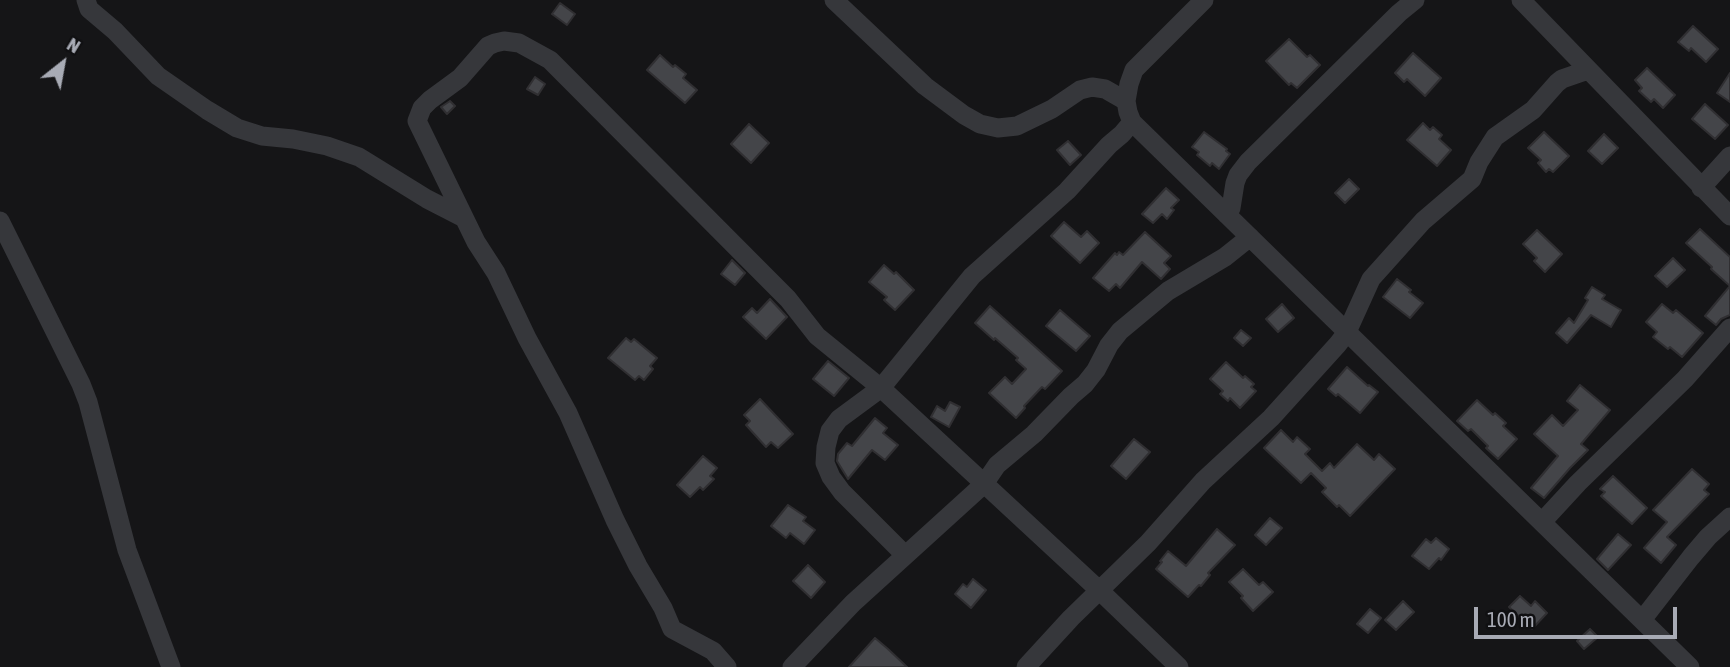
<!DOCTYPE html>
<style>
body{margin:0}
#map{position:relative;width:1730px;height:667px;overflow:hidden;background:#151517;font-family:"Asap Condensed",sans-serif}
canvas{display:block}
.north{position:absolute;left:28px;top:28px;width:70px;height:70px;-webkit-text-stroke:5px #101012;paint-order:stroke;rotate:31deg;font-size:19px;font-weight:700;line-height:28px;text-align:center;color:#a8abb5}
.north::after{content:'';display:block;margin:auto;width:24px;height:32px;background:#a8abb5;clip-path:polygon(50% 0,100% 100%,50% 72%,0 100%)}
.scale{position:absolute;left:1474px;top:607px;width:203px;height:32px;box-sizing:border-box;border:4px solid #a8abb5;border-top:0;padding-left:9px;font-size:21px;line-height:24px;white-space:nowrap;color:#a8abb5;-webkit-text-stroke:5px #101012;paint-order:stroke}
</style>
<div id="map">
<canvas width="1730" height="667"></canvas>
<div class="north">N</div>
<div class="scale">100 m</div>
</div>
<script>
const g = document.querySelector('canvas').getContext('2d');
g.lineJoin = 'round';
function paint(path, color) {
  g.fillStyle = color;
  g.fill(path, 'evenodd');
}
function shape(rows) {
  const path = new Path2D();
  for (const r of rows) {
    path.moveTo(r[0], r[1]);
    for (let i = 2; i < r.length; i += 2) path.lineTo(r[i], r[i + 1]);
  }
  return path;
}
function trace(path, color, width, dash) {
  g.strokeStyle = color;
  g.lineWidth = width;
  g.lineCap = dash ? 'butt' : 'round';
  g.setLineDash(dash || []);
  g.stroke(path);
}
const building = shape([
 [560,3,575,14,567,25,552,14,560,3],
 [1693,26,1718,49,1706,62,1691,48,1689,51,1678,42,1693,26],
 [1289,39,1307,57,1310,55,1320,65,1297,88,1291,83,1289,85,1266,61,1289,39],
 [1413,53,1441,78,1425,96,1407,79,1404,82,1395,73,1413,53],
 [660,55,673,67,675,65,686,74,683,78,697,90,685,103,647,70,660,55],
 [1647,68,1675,95,1663,108,1654,99,1651,102,1639,91,1642,88,1635,80,1647,68],
 [1730,73,1730,102,1717,93,1730,73],
 [535,77,545,84,538,95,527,89,535,77],
 [450,101,455,106,447,114,441,107,450,101],
 [1705,104,1728,125,1715,139,1692,119,1705,104],
 [1423,123,1430,130,1433,127,1442,135,1439,139,1451,150,1437,166,1407,140,1423,123],
 [749,124,769,143,751,163,731,144,749,124],
 [1204,132,1227,149,1226,151,1230,154,1219,169,1212,163,1210,166,1197,155,1199,152,1192,147,1204,132],
 [1544,132,1569,156,1553,172,1549,169,1546,172,1538,163,1541,160,1528,148,1544,132],
 [1604,134,1618,148,1602,164,1588,151,1604,134],
 [1068,141,1081,155,1070,165,1057,150,1068,141],
 [1349,179,1359,189,1345,203,1335,193,1349,179],
 [1166,188,1179,200,1171,208,1174,210,1167,219,1162,214,1153,223,1142,214,1166,188],
 [1064,222,1081,237,1087,231,1099,243,1080,263,1051,236,1064,222],
 [1700,229,1730,257,1730,315,1721,319,1716,325,1705,316,1730,286,1711,269,1712,267,1686,243,1700,229],
 [1537,230,1562,254,1545,272,1534,261,1537,258,1523,244,1537,230],
 [1145,232,1171,256,1164,263,1170,269,1161,279,1142,262,1120,288,1116,284,1109,291,1093,278,1115,253,1117,255,1119,252,1123,255,1145,232],
 [1673,258,1685,270,1667,287,1655,276,1673,258],
 [732,260,745,273,735,285,721,274,732,260],
 [884,265,894,274,896,272,914,290,895,310,884,300,887,297,869,282,884,265],
 [1397,279,1411,290,1409,292,1423,303,1410,318,1383,297,1397,279],
 [1592,287,1605,295,1602,299,1621,310,1611,327,1591,315,1567,343,1556,333,1569,318,1574,323,1588,300,1585,298,1592,287],
 [770,299,787,317,766,339,743,317,752,308,757,313,770,299],
 [1282,304,1294,318,1278,332,1266,319,1282,304],
 [1662,304,1673,313,1676,310,1703,333,1682,357,1670,347,1668,349,1653,337,1657,332,1646,322,1662,304],
 [990,306,1062,371,1045,389,1042,387,1024,406,1025,408,1016,418,989,393,1005,377,1012,384,1026,369,1016,360,1018,358,995,338,994,340,975,323,990,306],
 [1060,310,1090,336,1076,351,1046,326,1060,310],
 [1241,330,1251,338,1243,346,1234,338,1241,330],
 [626,338,631,342,634,339,657,358,650,366,653,369,644,380,639,376,635,380,608,358,626,338],
 [828,361,849,378,834,396,813,379,828,361],
 [1226,362,1243,378,1245,376,1254,384,1251,387,1256,391,1240,408,1230,398,1228,401,1220,394,1223,391,1210,379,1226,362],
 [1347,367,1368,386,1369,385,1378,392,1360,413,1338,394,1336,396,1328,389,1347,367],
 [1580,385,1610,410,1581,444,1588,450,1570,468,1544,498,1531,488,1558,456,1534,434,1552,415,1563,426,1578,410,1567,401,1580,385],
 [760,399,793,434,778,448,771,442,766,447,746,425,750,421,744,415,760,399],
 [1477,400,1493,415,1495,413,1506,423,1503,426,1517,439,1498,459,1486,448,1488,446,1471,429,1468,431,1457,421,1477,400],
 [950,402,960,407,949,427,931,417,937,406,945,411,950,402],
 [875,418,887,428,883,433,898,445,885,460,872,450,848,479,837,461,838,454,847,443,852,446,875,418],
 [1281,430,1293,442,1297,437,1310,449,1305,454,1322,471,1330,463,1334,468,1357,444,1374,460,1379,454,1395,469,1350,516,1339,505,1337,507,1322,492,1326,488,1311,473,1301,483,1264,448,1281,430],
 [1134,439,1150,452,1126,479,1111,466,1134,439],
 [703,456,717,468,710,476,714,479,703,490,700,487,690,497,677,485,703,456],
 [1692,469,1709,484,1704,490,1709,494,1667,537,1676,545,1661,563,1644,548,1667,522,1653,510,1692,469],
 [1613,476,1647,508,1632,524,1601,496,1605,492,1600,489,1613,476],
 [788,505,806,517,803,521,815,530,804,544,790,533,786,538,771,526,788,505],
 [1270,518,1282,528,1266,545,1255,535,1270,518],
 [1217,529,1235,545,1208,573,1210,575,1201,586,1199,585,1188,597,1156,569,1162,562,1160,561,1168,551,1186,566,1217,529],
 [1618,534,1631,545,1608,570,1597,559,1618,534],
 [1436,538,1449,549,1441,560,1439,558,1429,569,1412,556,1426,539,1431,543,1436,538],
 [808,565,825,582,811,598,793,581,808,565],
 [1243,569,1259,585,1263,582,1273,592,1253,611,1241,598,1243,596,1229,582,1243,569],
 [973,579,986,590,971,608,955,594,963,584,967,587,973,579],
 [1520,596,1531,606,1535,601,1547,613,1532,629,1509,607,1520,596],
 [1403,601,1414,612,1396,630,1385,620,1403,601],
 [1370,609,1381,618,1368,633,1357,624,1370,609],
 [1590,629,1598,637,1584,649,1577,641,1590,629],
 [875,638,888,649,907,667,849,667,875,638]
]);
paint(building, '#444549');
trace(building, '#302f32', 2);
trace(shape([
 [86,0,89,9,115,31,158,76,207,110,237,128,262,136,293,139,327,146,359,157,427,199,464,218],
 [834,0,925,86,964,115,980,124,998,128,1017,126,1052,109,1080,90,1092,87,1105,89,1126,101],
 [1204,0,1134,70,1129,84,1126,101,1128,112,1132,122,1690,667],
 [1521,0,1730,216],
 [1701,188,1730,156],
 [1227,215,1231,208,1235,183,1238,175,1248,162,1399,13,1415,0],
 [0,221,81,384,88,402,127,550,171,667],
 [1542,522,1578,483,1685,379,1730,328],
 [905,555,842,492,831,477,825,463,826,447,830,431,839,419,881,388,972,276,1067,191,1109,145,1122,134,1132,122],
 [1642,620,1691,557,1708,537,1730,517],
 [727,667,713,651,672,629,663,608,638,566,615,520,568,413,527,338,496,273,476,242,417,121,422,108,430,100,460,78,488,46,495,43,504,41,519,43,550,60,788,299,817,336,881,388,1099,590,1179,667],
 [792,667,853,603,984,484,997,465,1034,434,1071,396,1085,384,1096,370,1109,345,1120,331,1168,291,1225,257,1250,237],
 [1026,667,1071,618,1148,543,1203,481,1271,418,1338,344,1347,332,1371,279,1423,221,1472,179,1479,162,1495,137,1533,110,1557,83,1562,79,1588,70]
]), '#36373b', 19);
</script>
